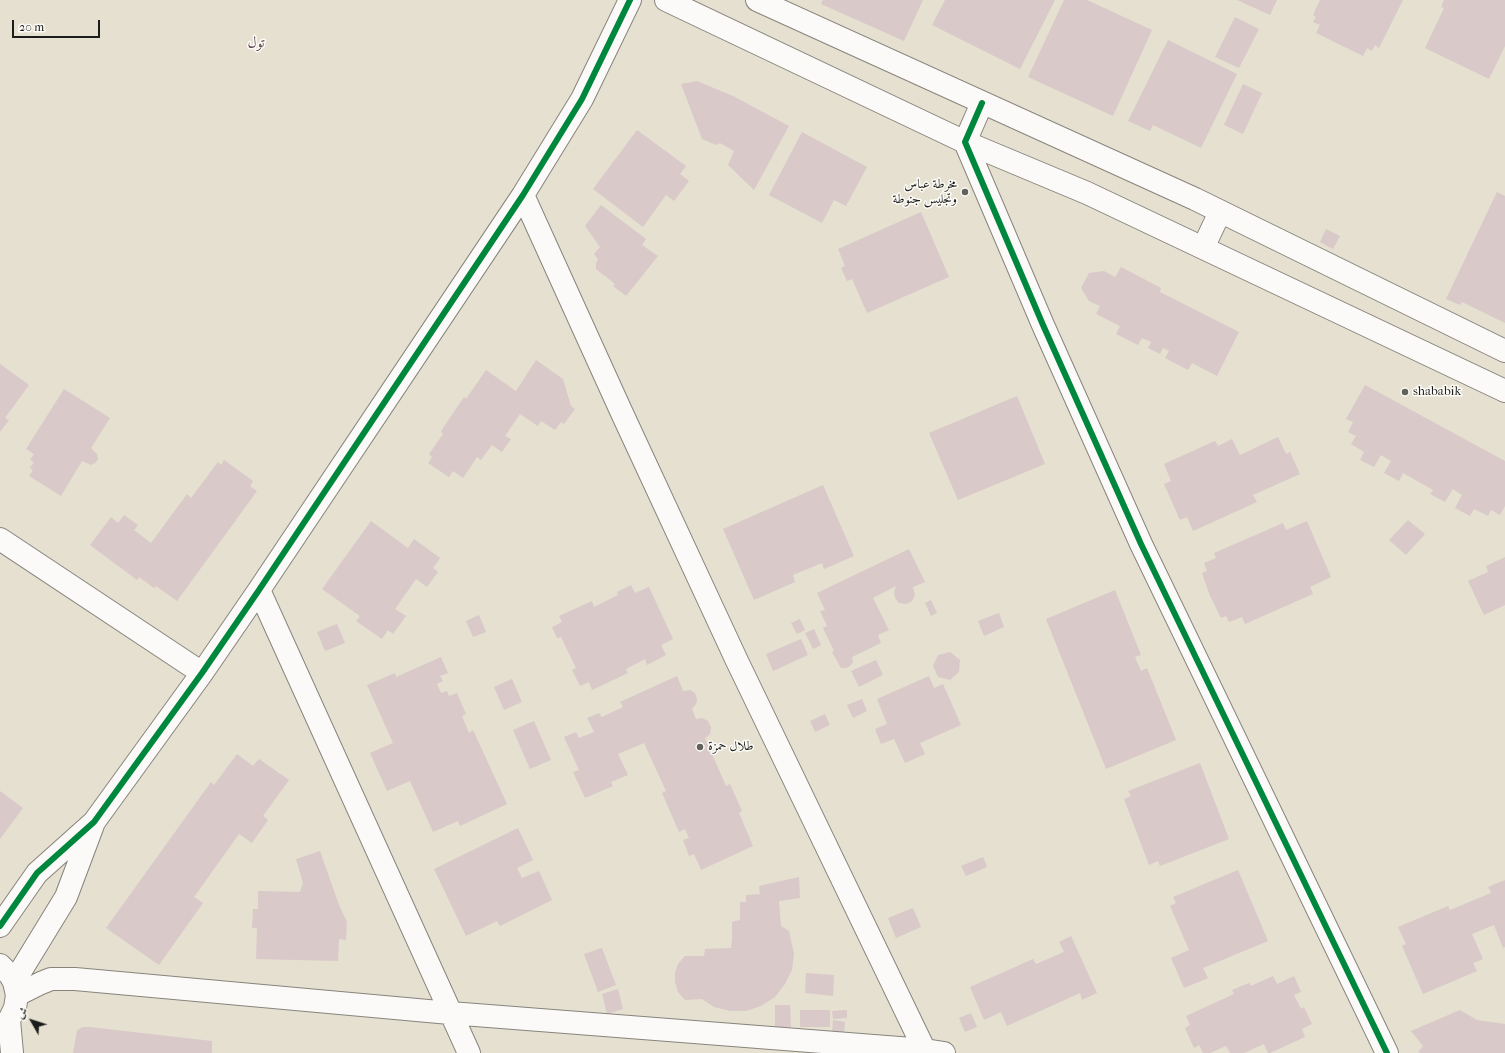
<!DOCTYPE html>
<meta charset="utf-8">
<style>
body{margin:0}
#map{position:relative;width:1505px;height:1053px;overflow:hidden;background:#e5e0d0;font-family:"IM FELL French Canon",Amiri,serif}
canvas{display:block}
.north{position:absolute;left:12px;top:1001px;width:40px;height:40px;-webkit-text-stroke:3px #fdfcf7;paint-order:stroke;rotate:309deg;font-size:11px;font-weight:700;line-height:16px;text-align:center;color:#1c1c1c}
.north::after{content:'';display:block;margin:auto;width:14px;height:18px;background:#1c1c1c;clip-path:polygon(50% 0,100% 100%,50% 72%,0 100%)}
.scale{position:absolute;left:12px;top:20px;width:88px;height:18px;box-sizing:border-box;border:2px solid #1c1c1c;border-top:0;padding-left:5px;font-size:12px;line-height:14px;white-space:nowrap;color:#1c1c1c;-webkit-text-stroke:3px #fdfcf7;paint-order:stroke}
</style>
<div id="map">
<canvas width="1505" height="1053"></canvas>
<div class="north">ش</div>
<div class="scale">20 m</div>
</div>
<script>
const g = document.querySelector('canvas').getContext('2d');
g.lineJoin = 'round';
function paint(path, color) {
  g.fillStyle = color;
  g.fill(path, 'evenodd');
}
function shape(rows) {
  const path = new Path2D();
  for (const r of rows) {
    path.moveTo(r[0], r[1]);
    for (let i = 2; i < r.length; i += 2) path.lineTo(r[i], r[i + 1]);
  }
  return path;
}
function trace(path, color, width, dash) {
  g.strokeStyle = color;
  g.lineWidth = width;
  g.lineCap = dash ? 'butt' : 'round';
  g.setLineDash(dash || []);
  g.stroke(path);
}
function write(font, color, halo, rows, align = 'center') {
  g.font = font + ' "IM FELL French Canon",Amiri,serif';
  g.lineWidth = 3;
  g.setLineDash([]);
  g.textBaseline = 'middle';
  g.strokeStyle = halo;
  g.fillStyle = color;
  for (const [text, x, y, turn = 0] of rows) {
    g.save();
    g.translate(x, y);
    g.rotate((+turn || 0) * Math.PI / 180);
    g.textAlign = isNaN(turn) ? turn : align;
    if (halo) g.strokeText(text, 0, 0);
    g.fillText(text, 0, 0);
    g.restore();
  }
}
paint(shape([
 [823,0,923,0,904,41,821,4],
 [945,0,1055,0,1020,69,932,25],
 [1064,0,1087,0,1152,30,1113,116,1028,77],
 [1237,0,1277,0,1270,15],
 [1320,0,1403,0,1379,48,1375,45,1372,51,1367,48,1363,56,1316,33,1320,25,1313,22,1316,17,1313,15],
 [1444,0,1505,0,1505,46,1489,79,1425,48,1444,8,1441,7],
 [1235,17,1259,29,1239,68,1215,57],
 [1168,40,1237,74,1201,148,1153,125,1150,131,1128,121],
 [697,81,733,96,789,126,754,190,728,165,734,151,720,143,716,145,702,139,681,84],
 [1243,84,1262,93,1243,134,1224,125],
 [637,130,686,166,680,174,689,181,674,201,666,195,643,227,593,189],
 [802,132,867,167,846,206,834,200,822,223,769,195],
 [1497,192,1505,196,1505,323,1462,302,1460,305,1446,299],
 [601,205,646,239,642,245,658,256,626,296,613,286,615,284,596,269,596,263,598,259,594,254,600,247,585,226],
 [921,212,949,277,867,313,852,279,847,281,841,268,845,266,838,249],
 [1326,229,1340,236,1333,249,1320,242],
 [1121,267,1161,288,1160,292,1239,332,1217,376,1192,363,1188,370,1165,358,1169,351,1163,348,1160,354,1148,348,1151,342,1142,338,1138,345,1116,334,1120,326,1096,314,1100,306,1089,301,1081,288,1089,273,1104,271,1115,277],
 [536,360,563,379,571,406,575,409,564,424,561,422,555,430,541,421,538,426,520,414,505,436,511,439,502,452,492,445,481,460,477,457,463,478,453,471,449,477,428,463,432,457,429,454,443,434,441,431,464,397,466,399,486,370,516,391],
 [0,364,29,385,5,418,9,420,0,432],
 [1365,385,1505,461,1505,506,1500,515,1491,510,1488,516,1474,509,1470,516,1455,508,1462,495,1453,489,1445,502,1430,494,1433,490,1403,473,1399,481,1384,473,1391,461,1381,455,1374,467,1360,460,1364,452,1351,444,1356,436,1348,432,1353,422,1346,419],
 [64,389,110,418,91,448,97,454,98,459,95,463,91,465,82,461,61,496,29,476,33,470,30,468,34,462,30,460,34,454,26,449],
 [1017,396,1045,464,958,500,929,433],
 [1278,437,1286,454,1290,452,1300,474,1253,495,1257,502,1193,531,1187,517,1180,520,1164,484,1171,481,1164,464,1215,441,1218,446,1232,439,1240,455],
 [224,460,253,481,250,486,257,491,177,601,156,586,154,588,139,577,137,580,90,545,111,517,118,523,124,515,138,525,134,530,151,543,187,494,191,498,218,462,221,465],
 [823,485,854,556,824,569,822,563,793,575,795,582,754,600,723,529],
 [1408,520,1425,534,1406,555,1389,540],
 [371,521,408,548,414,539,440,558,433,568,438,572,427,587,416,579,395,609,406,616,393,634,388,630,382,639,356,621,360,616,322,589],
 [1307,521,1331,577,1310,587,1313,594,1245,624,1242,617,1229,622,1226,616,1221,618,1210,596,1202,573,1207,571,1204,563,1216,558,1214,553,1283,523,1286,530],
 [909,549,925,582,913,587,915,595,912,601,906,604,899,603,895,598,894,592,896,586,873,598,889,630,878,635,881,643,852,657,853,662,850,666,846,668,841,668,832,652,834,651,823,628,827,626,820,611,825,610,817,593],
 [1505,557,1505,605,1484,615,1468,581,1488,572,1486,566],
 [631,585,635,593,649,587,673,639,661,645,666,655,647,665,645,659,626,669,628,673,592,690,589,682,580,686,572,670,576,668,561,637,557,638,552,627,562,622,559,616,592,601,594,607,618,595,617,592],
 [1115,590,1141,655,1135,657,1141,671,1147,668,1176,740,1106,769,1046,619],
 [931,600,937,613,931,616,925,603],
 [999,613,1004,627,984,636,978,621],
 [479,615,486,632,473,637,466,621],
 [800,619,805,630,797,634,791,623],
 [337,624,345,643,325,651,317,632],
 [814,629,821,645,813,649,805,633],
 [801,639,808,655,773,671,766,654],
 [950,652,960,660,959,672,950,680,938,677,933,666,938,655],
 [441,657,448,673,440,676,443,681,437,684,441,693,447,691,449,696,457,693,466,714,462,716,469,733,473,730,507,804,460,826,458,821,433,832,410,781,387,791,370,753,393,743,367,685,395,673,396,677],
 [876,660,883,675,859,687,851,671],
 [677,676,683,691,690,690,695,693,697,699,696,704,692,709,696,719,702,718,708,721,711,727,710,734,705,738,726,786,730,784,742,811,739,813,753,846,701,870,694,854,689,856,683,840,689,838,685,829,679,832,662,793,666,791,644,743,618,754,628,775,611,782,613,786,585,798,573,772,579,770,564,737,576,732,579,738,594,732,587,718,599,713,602,717,623,707,620,702],
 [929,676,934,688,943,684,961,725,920,743,925,754,905,763,894,739,881,744,875,729,887,724,877,699],
 [512,679,522,702,504,710,494,687],
 [862,699,867,711,853,718,847,705],
 [825,714,830,725,815,732,810,721],
 [534,721,551,760,530,769,513,730],
 [237,754,253,766,259,759,289,780,263,816,268,820,252,843,239,834,194,897,203,903,159,965,106,928,211,782,214,785],
 [1200,763,1229,839,1160,866,1158,861,1149,865,1124,799,1131,796,1128,791],
 [0,791,23,808,0,839],
 [518,828,533,860,517,868,522,878,539,871,552,900,500,926,497,921,466,936,434,869],
 [320,851,339,905,347,922,346,940,339,939,338,961,256,959,257,928,252,928,253,909,258,909,258,891,300,892,303,883,296,859],
 [983,857,987,867,966,876,961,866],
 [1238,870,1268,941,1203,968,1208,978,1184,988,1171,958,1189,950,1170,906,1176,903,1173,897],
 [799,877,800,898,779,901,781,926,789,931,794,954,792,970,785,984,775,997,761,1006,746,1011,730,1011,714,1007,702,999,685,1000,678,992,675,982,675,973,678,964,685,956,704,956,705,949,731,948,732,939,732,922,740,920,740,902,746,902,746,895,760,894,759,886],
 [1505,880,1505,947,1503,948,1494,925,1472,934,1483,959,1473,963,1477,971,1423,994,1402,946,1406,944,1398,927,1448,906,1450,910,1491,893,1488,887],
 [913,908,921,927,896,938,888,918],
 [1071,936,1097,993,1082,1000,1080,993,1007,1026,1001,1012,984,1020,970,987,1033,959,1036,964,1064,952,1059,942],
 [602,948,616,985,598,992,584,954],
 [806,973,834,975,833,996,805,993],
 [1273,976,1277,984,1294,976,1301,992,1294,995,1301,1009,1304,1007,1312,1024,1302,1029,1305,1037,1270,1053,1268,1053,1264,1044,1244,1053,1230,1053,1226,1046,1210,1053,1203,1053,1199,1045,1194,1048,1185,1028,1190,1025,1186,1016,1234,994,1232,990,1249,983,1251,986],
 [618,989,623,1009,607,1014,602,994],
 [775,1005,790,1005,791,1027,775,1027],
 [800,1010,830,1010,830,1027,800,1027],
 [847,1010,847,1018,833,1019,832,1011],
 [1460,1010,1477,1020,1505,1024,1505,1053,1420,1053,1418,1052,1423,1046,1411,1031],
 [971,1013,977,1027,965,1032,959,1018],
 [833,1020,845,1022,844,1033,832,1032],
 [83,1027,89,1027,212,1041,212,1053,73,1053,77,1030]
]), '#d9c9c9');
const minor = shape([
 [982,103,965,142,1043,325,1141,544,1387,1053],
 [523,195,621,411,737,661,926,1053],
 [0,539,202,673],
 [259,590,469,1053],
 [0,926,37,873,94,822,202,673,259,590,523,195,582,99,630,0],
 [0,965,10,975,14,982,17,995,15,1008,9,1020,0,1027],
 [14,982,66,897,93,825],
 [17,995,41,983,51,979,75,979,450,1013,925,1050,944,1053],
 [9,1020,12,1053]
]);
const tertiary = shape([
 [666,0,965,142,1087,193,1505,391],
 [757,0,1195,199,1505,351],
 [1203,248,1220,212]
]);
trace(minor, '#87847c', 24);
trace(tertiary, '#87847c', 24);
trace(minor, '#fbfaf8', 22);
trace(tertiary, '#fbfaf8', 22);
trace(shape([
 [982,103,965,142,1043,325,1141,544,1387,1053],
 [0,926,37,873,94,822,202,673,259,590,523,195,582,99,630,0]
]), '#00873e', 6);
for (const [x, y, r, color] of [
 [965,192,4,"#62615b"],
 [1405,392,4,"#62615b"],
 [700,747,4,"#62615b"]
]) {
  const dot = new Path2D();
  dot.arc(x, y, r, 0, 2 * Math.PI);
  g.fillStyle = color;
  g.fill(dot);
  trace(dot, '#fdfcf7', 1.5);
}
write('13px', '#1c1c1c', '#fdfcf7', [
 ["مخرطة عباس",957,185,"right"],
 ["وتجليس جنوطة",957,200,"right"],
 ["shababik",1413,392],
 ["طلال حمزة",708,747]
], 'left');
write('15px', '#624a57', '#fdfcf7', [
 ["تول",256,43]
]);
</script>
